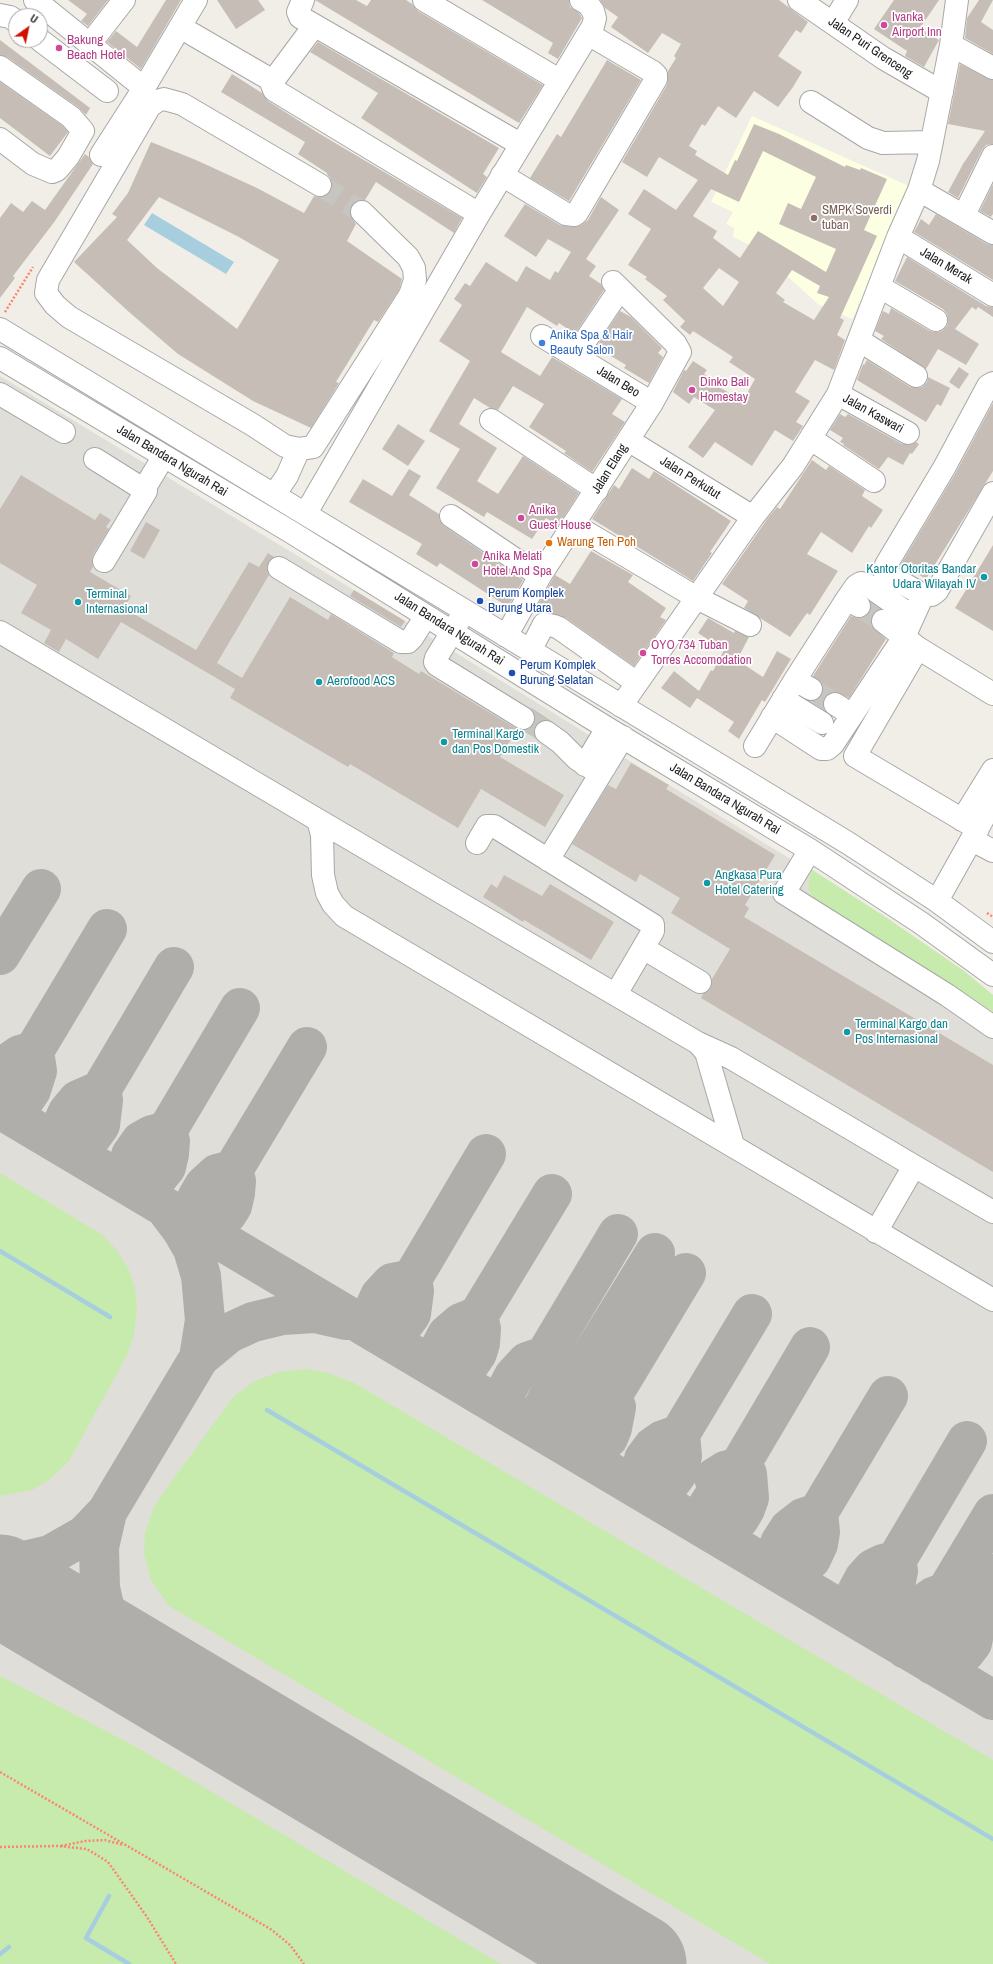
<!DOCTYPE html>
<style>
body{margin:0}
#map{position:relative;width:993px;height:1964px;overflow:hidden;background:#f1eee7;font-family:"Archivo Narrow",sans-serif}
canvas{display:block}
.north{position:absolute;left:8px;top:8px;width:40px;height:40px;box-sizing:border-box;background:#fff;border:1px solid #a6a6a6;border-radius:50%;rotate:33deg;font-size:11px;font-weight:700;line-height:16px;text-align:center;color:#202020}
.north::after{content:'';display:block;margin:auto;width:14px;height:18px;background:#d11000;clip-path:polygon(50% 0,100% 100%,50% 72%,0 100%)}
</style>
<div id="map">
<canvas width="993" height="1964"></canvas>
<div class="north">U</div>
</div>
<script>
const g = document.querySelector('canvas').getContext('2d');
g.lineJoin = 'round';
function paint(path, color) {
  g.fillStyle = color;
  g.fill(path, 'evenodd');
}
function shape(rows) {
  const path = new Path2D();
  for (const r of rows) {
    path.moveTo(r[0], r[1]);
    for (let i = 2; i < r.length; i += 2) path.lineTo(r[i], r[i + 1]);
  }
  return path;
}
function trace(path, color, width, dash) {
  g.strokeStyle = color;
  g.lineWidth = width;
  g.lineCap = dash ? 'butt' : 'round';
  g.setLineDash(dash || []);
  g.stroke(path);
}
function write(font, color, halo, rows, align = 'center') {
  g.font = font + ' "Archivo Narrow",sans-serif';
  g.lineWidth = 3.5;
  g.setLineDash([]);
  g.textBaseline = 'middle';
  g.strokeStyle = halo;
  g.fillStyle = color;
  for (const [text, x, y, turn = 0] of rows) {
    g.save();
    g.translate(x, y);
    g.rotate((+turn || 0) * Math.PI / 180);
    g.textAlign = isNaN(turn) ? turn : align;
    if (halo) g.strokeText(text, 0, 0);
    g.fillText(text, 0, 0);
    g.restore();
  }
}
paint(shape([
 [752,116,913,188,852,319,818,304,785,274,766,253,733,237,734,228,726,224,733,212,711,202]
]), '#fdffe2');
paint(shape([
 [0,376,354,590,589,735,584,744,600,754,548,838,565,847,620,755,884,916,964,971,993,995,993,1964,0,1964]
]), '#e0ded8');
paint(shape([
 [811,869,884,916,964,971,993,995,993,1012,934,973,820,903,812,896,808,889],
 [0,1173,101,1234,115,1248,128,1268,135,1288,137,1309,134,1335,127,1355,69,1461,49,1480,32,1490,0,1496],
 [307,1369,328,1373,354,1383,383,1400,993,1760,993,1964,770,1964,169,1606,151,1580,144,1554,145,1533,153,1510,161,1496,234,1396,255,1381,278,1372],
 [0,1676,133,1745,501,1964,0,1964]
]), '#c7ebad');
paint(shape([
 [152,213,234,262,226,274,144,225]
]), '#a7cedf');
trace(shape([
 [0,1251,110,1317],
 [267,1410,993,1839],
 [109,1896,86,1938,129,1964],
 [0,1954,9,1947]
]), '#a7cedf', 4.5);
trace(shape([
 [0,955,41,889],
 [0,1073,4,1066,20,1055,34,1051,107,929],
 [0,1109,993,1700],
 [7,1113,25,1099,31,1090,37,1071,34,1051],
 [60,1144,63,1123,68,1112,78,1100,101,1090,174,967],
 [75,1153,87,1143,100,1125,103,1100,101,1090],
 [129,1185,128,1173,131,1155,141,1141,152,1135,167,1131,240,1008],
 [140,1191,157,1178,166,1167,169,1154,170,1141,167,1131],
 [167,1210,182,1230,193,1249,201,1276,205,1320,199,1358],
 [194,1223,193,1212,197,1198,204,1186,217,1174,233,1170,307,1047],
 [207,1232,227,1214,232,1206,235,1193,236,1181,233,1170],
 [372,1330,372,1314,380,1296,392,1283,412,1279,486,1154],
 [386,1338,403,1325,411,1314,414,1291,412,1279],
 [438,1369,438,1352,447,1335,461,1323,478,1316,552,1194],
 [454,1379,468,1366,477,1353,480,1343,481,1329,478,1316],
 [505,1409,506,1391,514,1376,527,1362,545,1356,618,1234],
 [542,1431,544,1406,549,1396,557,1387,566,1380,580,1375,655,1253],
 [574,1450,573,1440,578,1420,588,1407,600,1400,612,1396,686,1273],
 [585,1457,608,1438,612,1428,616,1407,612,1396],
 [714,1478,725,1471,739,1467,810,1347],
 [641,1490,640,1478,644,1459,653,1447,663,1440,680,1434,752,1314],
 [653,1497,669,1484,676,1475,682,1456,680,1434],
 [107,1512,199,1358,229,1333,253,1322,282,1315,315,1313,346,1320],
 [717,1535,727,1529,739,1519,745,1509,749,1498,747,1474,741,1476,734,1478,722,1485,709,1504,706,1519,707,1529,716,1526,725,1519,737,1504,741,1485,741,1476,739,1467],
 [0,1564,16,1563,50,1555,85,1535,107,1512,99,1547,100,1588,107,1619,126,1650,166,1685],
 [777,1571,777,1561,780,1543,789,1529,803,1518,818,1513,888,1396],
 [789,1578,811,1559,818,1544,820,1532,818,1513],
 [857,1619,855,1604,857,1592,864,1579,873,1569,883,1564,896,1561,967,1441],
 [864,1623,879,1614,893,1595,898,1571,896,1561],
 [906,1649,907,1630,919,1607,933,1597,946,1592,993,1514],
 [933,1665,934,1644,943,1624,949,1617,961,1609,974,1606,993,1574],
 [945,1671,965,1652,972,1643,977,1618,974,1606]
]), '#b0aeaa', 40);
trace(shape([
 [0,1585,636,1964]
]), '#b0aeaa', 101);
paint(shape([
 [68,0,108,0,88,26,81,21,87,14],
 [166,0,181,0,141,69,107,42,116,31,137,47],
 [217,0,258,0,265,10,236,29],
 [315,0,356,0,367,6,371,0,406,0,412,4,418,11,543,85,519,123],
 [482,0,569,0,570,7,579,13,582,18,558,59,548,53,553,43],
 [600,0,779,0,808,22,801,33,796,30,778,56,802,72,793,87,778,107,754,91,736,118,718,106,705,126,702,124,689,146,697,151,695,155,728,175,735,160,737,161,754,124,779,134,845,167,846,165,860,170,861,168,887,179,864,230,877,236,840,318,844,320,837,335,845,340,834,370,815,360,795,392,810,401,796,422,803,426,793,441,775,430,752,466,715,442,703,458,688,447,715,410,694,397,689,404,673,392,684,370,686,371,693,361,707,370,704,374,721,385,719,387,743,401,755,379,729,362,733,357,693,331,690,335,680,327,685,321,663,300,667,296,645,279,647,277,628,265,651,229,628,214,644,189,676,210,698,180,659,157,647,177,622,162,667,85,668,71,676,58,674,56,681,44,662,33,648,53,611,27,618,17,605,8],
 [763,151,816,177,801,209,788,203,779,224,836,249,826,272,758,231,740,258,713,238,717,231,693,216,711,189,739,202],
 [719,268,739,282,723,306,703,288],
 [792,270,820,286,817,293,829,297,814,320,783,302,785,300,776,293],
 [894,0,939,0,920,28,939,40,924,67,905,56,907,51,874,29],
 [979,0,993,0,981,22,993,30,993,54,965,38,967,18],
 [0,40,90,108,86,115,78,107,7,57,0,55],
 [318,42,499,148,483,174,487,177,477,193,361,118,378,93,310,52],
 [607,60,641,80,569,201,530,178,557,134,561,137],
 [960,64,993,80,993,144,986,145,982,150,958,198,948,192,963,164,985,131,948,124],
 [232,74,262,93,268,101,320,134,462,218,454,233,376,182,365,200,358,200,353,204,350,209,350,215,356,224,347,241,402,279,399,290,378,322,374,320,336,382,339,383,311,428,253,401,178,354,129,312,74,262,117,217,112,214,128,193,151,142,196,160,257,188,304,213,314,196,320,197,326,196,331,192,332,185,331,179,327,174,327,173,298,154,305,142,221,92],
 [159,197,237,236,279,260,237,329,157,268,127,240],
 [0,82,63,126,68,132,50,156,0,118],
 [85,154,89,157,93,164,55,221,13,276,15,278,0,298,0,218,11,203,23,212,32,201,45,210],
 [993,184,993,214,991,217,980,211],
 [601,197,619,210,586,259,596,266,589,276,601,284,604,290,575,334,559,323,557,326,527,307,501,352,540,376,552,357,622,399,612,414,625,422,592,472,564,453,566,451,529,427,544,404,513,386,498,410,490,408,474,398,459,424,497,448,477,481,498,494,523,456,579,493,558,526,546,518,532,539,487,512,484,517,436,488,460,449,429,431,470,361,439,341,462,305,454,299,465,283,470,286,486,262,517,282,526,266,550,280,555,271,558,273,571,252,548,239,536,257,504,236,525,204,560,225,573,227,581,225,588,220],
 [936,214,987,244,993,245,993,280,914,232,921,219,929,225],
 [907,257,986,306,993,307,993,317,978,307,976,310,972,307,955,329,979,344,966,365,938,349,926,369,881,339,884,336,875,331,883,311,889,314,891,308,930,331,936,332,942,331,947,326,948,320,947,314,943,309,895,281],
 [620,311,631,317,662,348,658,353,663,357,649,383,624,368,626,365,596,347],
 [867,360,910,387,916,388,922,387,927,382,928,377,950,388,941,406,937,404,926,422,857,380,863,364,864,365],
 [959,367,969,374,959,389,949,382],
 [993,403,993,471,926,579,901,564,955,474],
 [840,414,845,417,848,414,902,444,909,445,916,442,919,444,912,454,910,453,903,465,888,457,879,469,843,445,844,444,840,442,843,438,830,430],
 [398,424,425,441,408,466,382,449],
 [812,460,826,470,829,466,865,490,862,496,883,510,871,528,869,526,852,553,821,532,807,554,838,571,810,615,807,613,790,637,744,608,748,601,722,584,768,518,777,507,780,509],
 [632,468,649,479,654,471,731,521,710,552,712,553,693,581,592,519,614,485,619,489],
 [409,469,421,476,409,495,439,514,440,521,444,526,523,580,508,607,440,563,437,567,416,554,422,544,349,502,363,479,392,496],
 [21,475,95,520,100,513,111,520,106,527,109,529,93,555,92,561,93,567,90,572,131,596,124,608,196,650,249,562,259,567,268,553,274,557,269,561,267,567,269,575,217,663,242,678,290,597,328,620,331,614,394,653,392,657,419,674,421,671,517,729,500,757,564,795,545,827,481,789,458,828,350,764,348,767,230,698,235,689,121,622,98,659,66,639,59,652,44,643,51,630,21,613,37,585,0,563,0,509],
 [146,522,160,530,144,559,130,551],
 [993,545,993,631,955,608],
 [591,551,633,575,628,582,666,608,660,617,666,620,634,666,566,618,544,612,539,603,555,575,570,584],
 [354,590,405,621,401,627,350,596],
 [871,603,880,609,873,614,871,620,872,626,886,639,849,698,835,692,829,693,823,700,819,698,823,689,822,683,813,676,851,616,859,618,866,617,870,612],
 [708,618,734,633,735,631,749,637,737,660,763,677,777,651,791,659,765,702,762,700,739,739,728,731,734,722,697,698,690,708,661,688,674,671,699,691,711,670,713,671,724,650,698,633],
 [530,707,553,722,547,720,540,721,536,725,534,733,528,729,533,725,535,719,534,712],
 [631,763,669,785,666,789,775,855,745,905,749,908,744,917,993,1065,993,1172,701,998,703,994,710,989,712,979,730,949,671,913,680,898,640,874,636,882,572,844,608,785,616,789],
 [504,875,542,896,550,884,614,922,591,960,524,920,523,922,483,897,491,884,497,888]
]), '#c6beb6');
trace(shape([
 [320,185,362,212],
 [859,607,883,621],
 [811,689,835,704],
 [523,718,546,732]
]), '#c7c5bf', 22, [22, 11]);
const minor = shape([
 [35,0,144,88],
 [303,0,298,12,300,17,520,144],
 [424,0,559,80],
 [799,0,883,58,942,92],
 [0,15,10,17,16,21],
 [833,23,847,0],
 [314,26,273,81,272,85,274,90,479,214],
 [180,27,273,81],
 [40,40,107,91],
 [89,45,124,0],
 [951,45,993,68],
 [0,67,71,117,83,131,68,157,57,170,52,172,33,164,0,139],
 [811,102,868,138,883,143,932,142],
 [101,155,144,88,196,0],
 [502,175,566,214,574,215,577,213,656,79,656,75,653,72,588,34],
 [320,185,182,104,164,99,157,101,150,106,48,280,46,293,55,305,69,317,253,425,285,446,299,449,313,447,410,295,415,280,414,268,408,257,362,212],
 [919,190,993,233],
 [964,215,993,156],
 [898,237,993,295],
 [880,287,936,320],
 [0,329,848,843,937,901,993,942],
 [542,336,652,403],
 [860,341,916,376],
 [575,356,620,289],
 [0,358,291,532,607,728,810,850,921,923,993,975],
 [993,383,988,386,944,468,886,565,885,573,923,595,932,595,937,591,993,493],
 [0,394,64,432],
 [838,394,908,433],
 [491,420,597,490],
 [811,439,874,481],
 [628,440,753,517],
 [95,459,146,491,104,561],
 [144,489,164,456],
 [274,495,287,476,299,449],
 [306,513,479,214,593,26,595,18,593,11,588,4,581,0],
 [451,516,540,576],
 [574,525,697,598,750,625],
 [279,568,401,642,408,642,412,638,426,616],
 [859,606,847,599,856,586,861,583,866,584,913,617],
 [460,619,436,658,435,662,437,665,523,718],
 [883,621,918,648,993,694],
 [0,632,318,820,322,835,323,875,327,893,333,904,344,916,993,1300],
 [506,636,540,576,652,403,680,352,675,343,613,282],
 [918,648,855,756,978,829],
 [530,651,544,624,554,626,559,628,637,683],
 [795,680,811,689],
 [783,699,822,723],
 [835,704,852,715],
 [621,706,753,517,793,466,838,394,898,237,919,190,928,161,951,45,957,0],
 [772,717,821,749,827,749,833,744,904,637,923,595],
 [546,732,560,742,577,759,591,768,605,767],
 [755,746,795,680,847,599],
 [585,765,607,728],
 [318,820,698,1043,731,1058,914,1166],
 [962,820,993,770],
 [972,840,993,851],
 [477,843,487,826,494,826,653,925,653,931,616,994],
 [810,850,784,893,947,995,993,1027],
 [548,860,623,737],
 [937,901,993,801],
 [643,948,700,982],
 [698,1043,706,1052,708,1059,733,1145],
 [876,1232,914,1166,993,1212]
]);
trace(minor, '#a7a7a7', 24);
trace(shape([
 [5,312,33,267],
 [987,913,993,917],
 [0,1772,272,1930,290,1945,304,1964],
 [61,1846,85,1841,105,1840,123,1845],
 [0,1847,58,1846,87,1849,108,1862,147,1917,176,1964]
]), '#fc866d', 2.5, [2, 2]);
trace(minor, '#fff', 22);
for (const [x, y, r, color] of [
 [884,25,4,"#d1479c"],
 [59,48,4,"#d1479c"],
 [814,218,4,"#8d6e63"],
 [542,343,4,"#3f7fe0"],
 [692,390,4,"#d1479c"],
 [521,518,4,"#d1479c"],
 [549,543,4,"#e8710a"],
 [475,564,4,"#d1479c"],
 [984,577,4,"#0f9aa8"],
 [480,601,4,"#1a4fb4"],
 [78,602,4,"#0f9aa8"],
 [643,653,4,"#d1479c"],
 [512,673,4,"#1a4fb4"],
 [319,682,4,"#0f9aa8"],
 [444,742,4,"#0f9aa8"],
 [707,883,4,"#0f9aa8"],
 [847,1032,4,"#0f9aa8"]
]) {
  const dot = new Path2D();
  dot.arc(x, y, r, 0, 2 * Math.PI);
  g.fillStyle = color;
  g.fill(dot);
  trace(dot, '#fff', 1.5);
}
write('13px', '#b23c85', '#fff', [
 ["Ivanka",892,18],
 ["Airport Inn",892,33],
 ["Bakung",67,41],
 ["Beach Hotel",67,56],
 ["Dinko Bali",700,383],
 ["Homestay",700,398],
 ["Anika",529,511],
 ["Guest House",529,526],
 ["Anika Melati",483,557],
 ["Hotel And Spa",483,572],
 ["OYO 734 Tuban",651,646],
 ["Torres Accomodation",651,661]
], 'left');
write('13px', '#202020', '#fff', [
 ["Jalan Puri Grenceng",870,48,34],
 ["Jalan Merak",946,266,31],
 ["Jalan Beo",618,382,31],
 ["Jalan Kaswari",873,414,29],
 ["Jalan Bandara Ngurah Rai",172,461,31],
 ["Jalan Elang",610,469,-58],
 ["Jalan Perkutut",690,478,32],
 ["Jalan Bandara Ngurah Rai",449,629,32],
 ["Jalan Bandara Ngurah Rai",725,799,31]
]);
write('13px', '#785e54', '#fff', [
 ["SMPK Soverdi",822,211],
 ["tuban",822,226]
], 'left');
write('13px', '#366cbe', '#fff', [
 ["Anika Spa & Hair",550,336],
 ["Beauty Salon",550,351]
], 'left');
write('13px', '#c56008', '#fff', [
 ["Warung Ten Poh",557,543]
], 'left');
write('13px', '#0d838f', '#fff', [
 ["Kantor Otoritas Bandar",976,570,"right"],
 ["Udara Wilayah IV",976,585,"right"],
 ["Terminal",86,595],
 ["Internasional",86,610],
 ["Aerofood ACS",327,682],
 ["Terminal Kargo",452,735],
 ["dan Pos Domestik",452,750],
 ["Angkasa Pura",715,876],
 ["Hotel Catering",715,891],
 ["Terminal Kargo dan",855,1025],
 ["Pos Internasional",855,1040]
], 'left');
write('13px', '#164399', '#fff', [
 ["Perum Komplek",488,594],
 ["Burung Utara",488,609],
 ["Perum Komplek",520,666],
 ["Burung Selatan",520,681]
], 'left');
</script>
